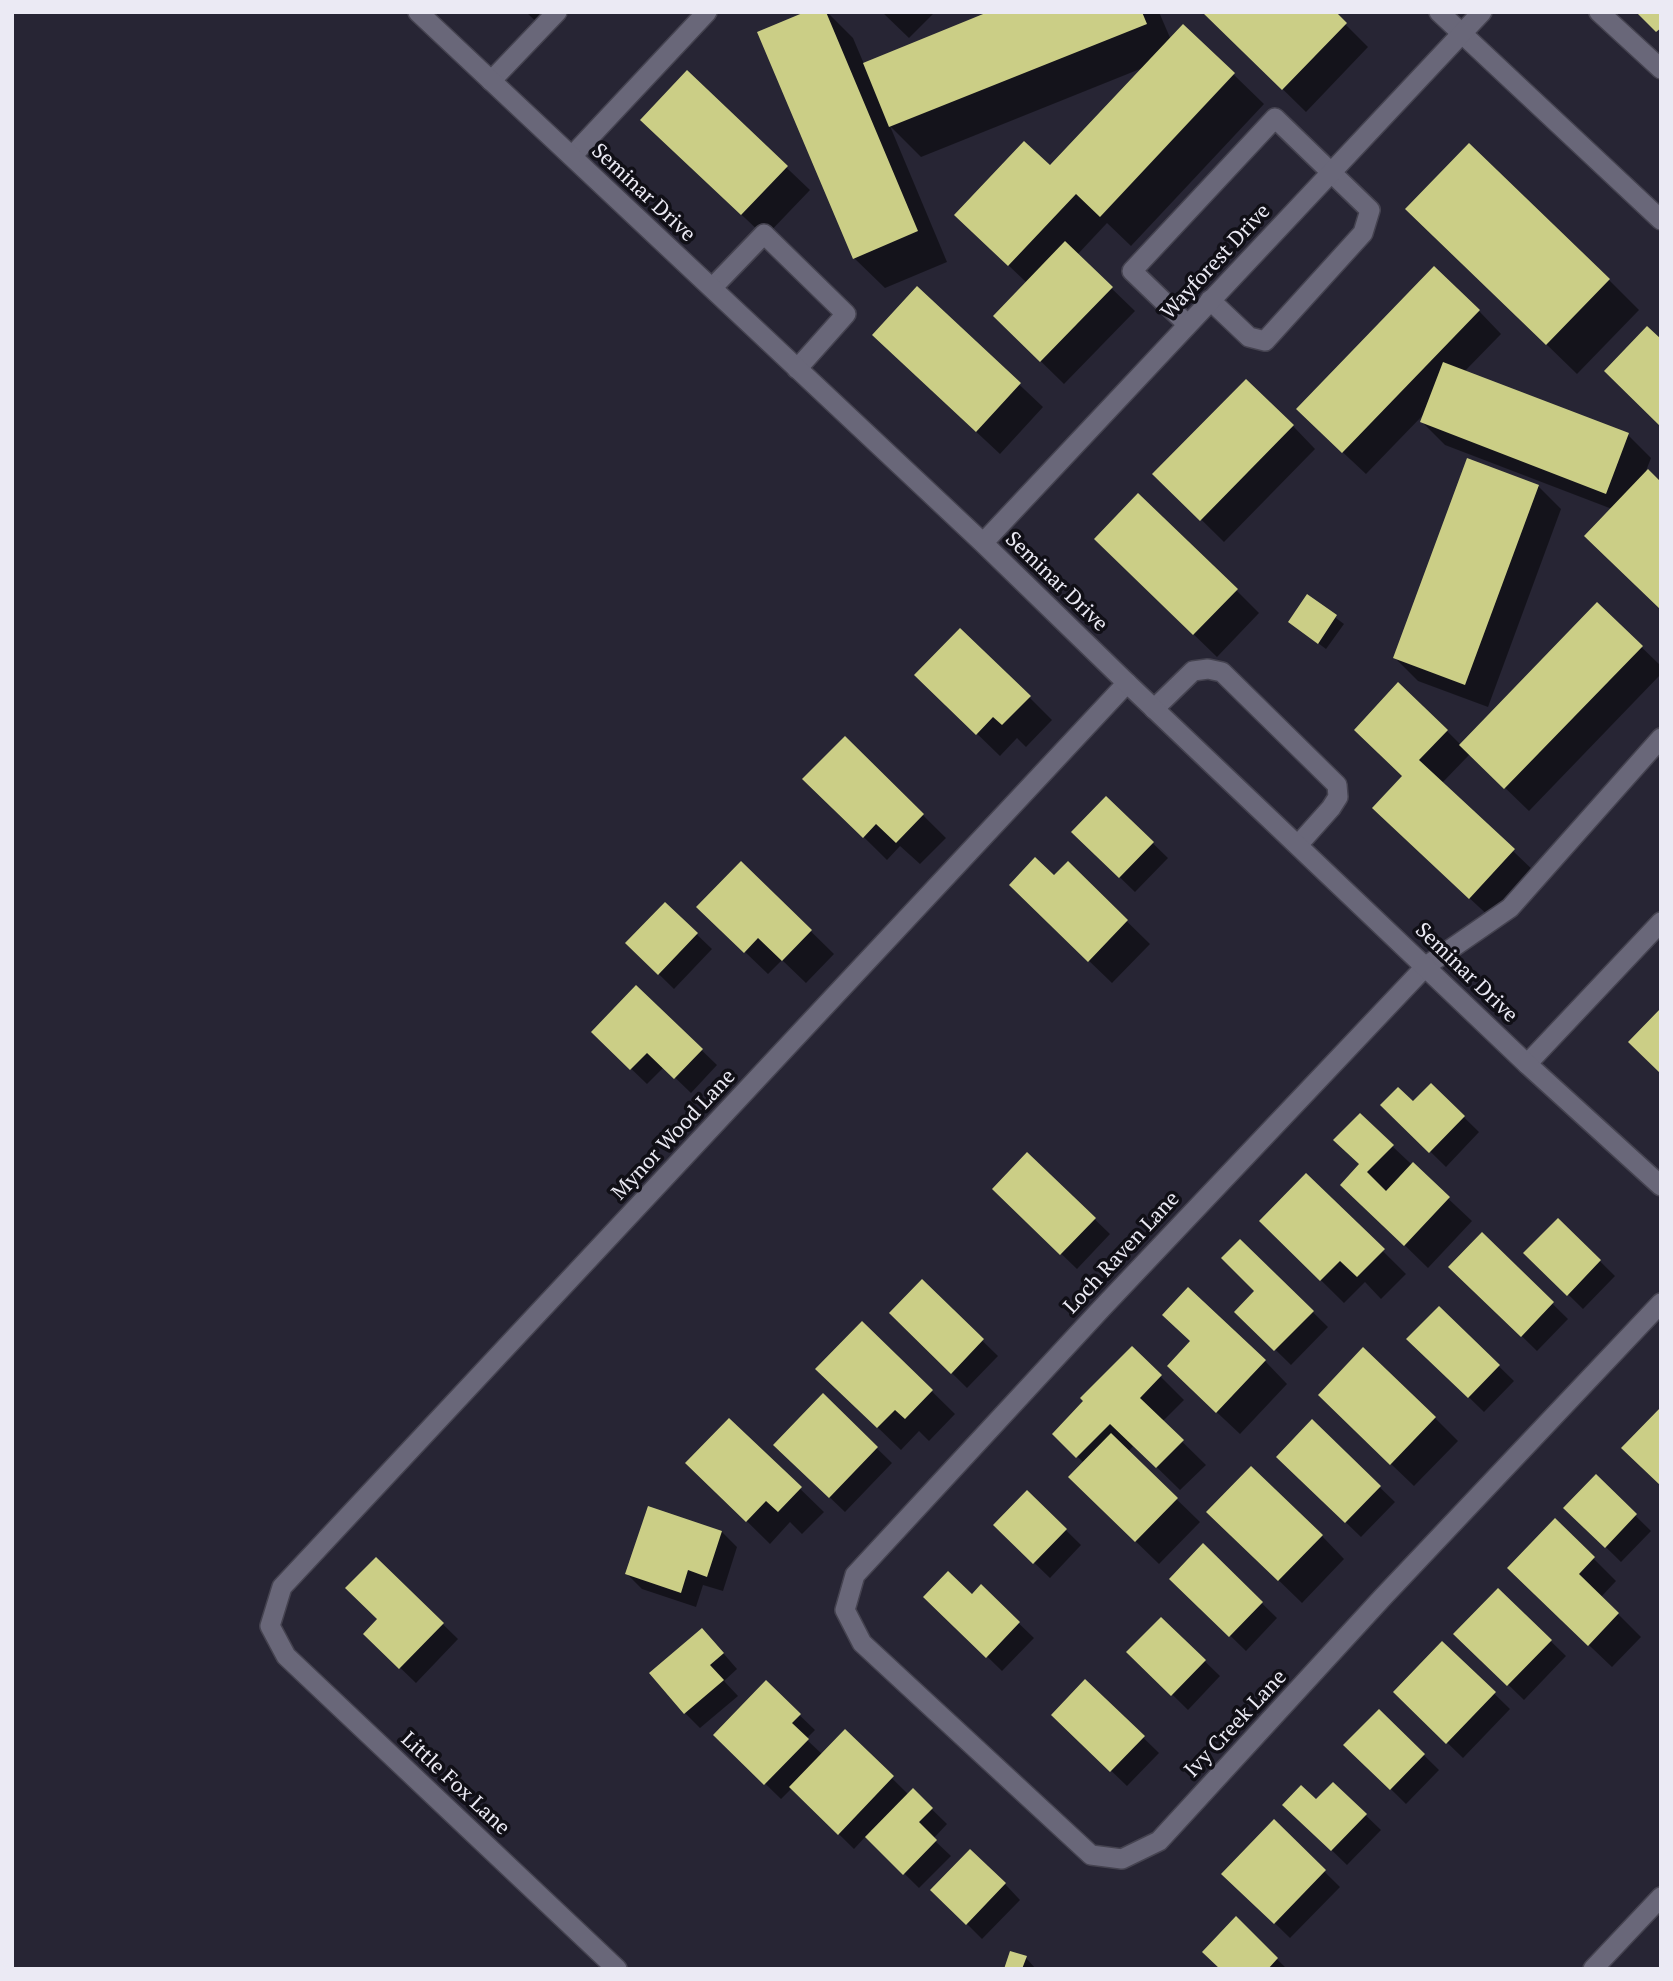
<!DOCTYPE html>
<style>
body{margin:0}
#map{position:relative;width:1673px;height:1981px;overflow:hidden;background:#272534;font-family:"PT Serif",serif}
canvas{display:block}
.frame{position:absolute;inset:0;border:14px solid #ebeaf4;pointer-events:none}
</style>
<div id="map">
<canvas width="1673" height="1981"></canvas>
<div class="frame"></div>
</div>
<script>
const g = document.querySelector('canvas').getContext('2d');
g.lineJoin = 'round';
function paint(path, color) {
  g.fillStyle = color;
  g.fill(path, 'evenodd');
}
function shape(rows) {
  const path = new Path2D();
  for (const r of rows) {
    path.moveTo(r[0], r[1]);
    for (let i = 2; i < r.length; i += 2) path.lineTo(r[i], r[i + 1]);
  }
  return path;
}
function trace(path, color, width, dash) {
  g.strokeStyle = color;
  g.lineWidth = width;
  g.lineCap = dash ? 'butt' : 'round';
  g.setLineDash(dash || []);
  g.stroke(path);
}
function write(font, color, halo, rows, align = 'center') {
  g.font = font + ' "PT Serif",serif';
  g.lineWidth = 7;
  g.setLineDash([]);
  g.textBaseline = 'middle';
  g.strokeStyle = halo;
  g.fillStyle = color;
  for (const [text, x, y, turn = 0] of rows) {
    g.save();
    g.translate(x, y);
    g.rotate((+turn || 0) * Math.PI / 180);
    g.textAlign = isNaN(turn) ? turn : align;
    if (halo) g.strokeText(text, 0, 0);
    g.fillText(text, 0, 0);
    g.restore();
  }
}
paint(shape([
 [526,12,570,12,549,34],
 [810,12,827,12,853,38,864,64,993,12,1159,12,1171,40,1233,74,1264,104,1131,246,1107,223,1077,255,1135,311,1064,384,1018,339,1027,283,987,245,1050,168,1145,67,921,157,890,126,947,262,885,288,854,258],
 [882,12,935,12,909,38],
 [1204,12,1333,12,1368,47,1306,112],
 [687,73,810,190,765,237,666,143],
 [1438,239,1609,280,1639,310,1577,374],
 [917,288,1043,407,1000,454,897,358],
 [1479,311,1501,334,1464,372,1628,435,1651,458,1646,471,1661,484,1612,509,1445,445,1422,422,1425,413,1366,474,1321,432],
 [1293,426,1315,449,1224,542,1155,474],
 [1538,486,1561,509,1488,707,1418,681,1395,658],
 [1119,562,1236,590,1259,613,1217,657],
 [1308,597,1344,624,1326,649,1290,622],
 [1597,604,1661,666,1661,674,1529,811,1470,754,1442,783,1537,874,1493,920,1397,831,1404,776,1379,753,1447,731,1461,745],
 [1029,697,1052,720,1026,747,1017,738,1000,756,940,698],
 [845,738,946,838,920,864,900,846,887,860,805,779],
 [1106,798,1168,858,1135,892,1073,832],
 [741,863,834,954,806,983,782,960,768,974,722,930],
 [1068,864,1150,944,1112,983,1034,908,1054,878],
 [665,904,712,949,674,989,627,943],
 [636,987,717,1065,691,1093,664,1067,647,1084,593,1032],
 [1431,1085,1479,1132,1446,1167,1383,1105,1413,1104],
 [1392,1146,1472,1221,1428,1268,1342,1184],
 [1027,1154,1110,1234,1077,1269,994,1189],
 [1306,1175,1406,1274,1381,1299,1365,1282,1344,1303,1261,1221],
 [1558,1220,1615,1276,1583,1309,1526,1253],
 [1482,1235,1568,1319,1537,1351,1451,1267],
 [1240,1241,1328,1327,1291,1365,1237,1312,1257,1291],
 [922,1282,998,1356,967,1388,891,1313],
 [1439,1308,1514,1381,1484,1412,1409,1339],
 [862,1323,955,1414,929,1441,919,1431,901,1450,841,1392],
 [1192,1342,1265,1361,1287,1384,1240,1434,1192,1389],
 [1132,1348,1184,1400,1162,1422,1206,1465,1180,1490,1134,1445,1128,1452,1200,1522,1159,1564,1093,1500,1084,1463,1054,1434],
 [823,1396,892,1463,845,1512,775,1445],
 [1343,1418,1435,1418,1458,1441,1414,1486],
 [729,1420,824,1512,802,1534,790,1522,770,1544,711,1486],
 [1312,1422,1395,1502,1361,1537,1278,1457],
 [1596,1477,1651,1531,1621,1562,1566,1508],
 [1027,1492,1081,1545,1050,1578,995,1525],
 [722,1532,737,1547,723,1591,703,1585,696,1607,642,1589,627,1574],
 [1232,1535,1322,1536,1344,1559,1302,1603],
 [1203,1546,1277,1618,1246,1651,1172,1579],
 [1593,1558,1616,1581,1601,1597,1641,1637,1612,1667,1532,1591],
 [376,1559,458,1639,416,1683,365,1634,379,1619],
 [981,1587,1034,1638,1002,1671,926,1597,972,1597],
 [1498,1590,1566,1656,1524,1700,1456,1634],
 [1161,1619,1220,1676,1188,1710,1129,1652],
 [1442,1643,1510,1709,1463,1758,1395,1692],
 [717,1646,737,1669,724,1681,738,1696,700,1728,685,1713],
 [1085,1681,1159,1753,1127,1786,1053,1715],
 [766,1683,815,1730,806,1739,823,1755,845,1732,909,1795,913,1791,947,1824,933,1839,951,1856,919,1888,866,1836,854,1849,792,1788,781,1799,715,1735],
 [1379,1711,1439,1770,1406,1804,1346,1745],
 [1333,1784,1381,1830,1347,1865,1285,1805,1316,1802],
 [1274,1822,1340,1887,1290,1938,1224,1874],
 [1005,1884,1020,1900,982,1939,933,1890],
 [1236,1919,1287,1969,1221,1969],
 [1026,1958,1036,1969,1005,1969]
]), '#0007');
paint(shape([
 [805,12,826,12,918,231,853,259,757,32],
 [988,12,1142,12,1147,24,889,127,863,63],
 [1202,12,1336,12,1347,23,1282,90],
 [1636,12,1661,12,1661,28,1656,32],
 [1183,24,1235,73,1100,217,1076,194,1008,266,954,215,1024,141,1050,165],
 [687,70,788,166,741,215,640,120],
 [1469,143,1610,279,1546,345,1405,209],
 [1065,241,1113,287,1040,362,993,316],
 [1434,266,1480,310,1342,453,1296,409],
 [917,286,1021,383,976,432,872,335],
 [1647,326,1661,339,1661,427,1604,371],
 [1443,362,1629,433,1606,494,1420,422],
 [1246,379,1294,425,1200,521,1152,474],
 [1467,458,1539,485,1465,685,1393,658],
 [1648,469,1661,482,1661,610,1584,536],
 [1138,493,1238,589,1193,635,1094,539],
 [1307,594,1337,615,1318,644,1288,622],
 [1597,602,1643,646,1504,789,1459,745],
 [960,628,1031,696,1002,725,993,717,976,735,914,675],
 [1398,682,1448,730,1419,760,1515,849,1469,899,1372,808,1402,776,1354,730],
 [845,736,924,814,896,843,876,824,863,838,802,779],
 [1106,796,1154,842,1119,878,1071,832],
 [1035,857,1054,875,1068,861,1128,920,1088,962,1009,885],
 [741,861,812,930,782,961,758,938,744,953,696,907],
 [665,902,698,933,658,975,625,943],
 [636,985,703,1049,674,1079,647,1053,630,1070,591,1032],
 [1661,1008,1661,1074,1628,1042],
 [1431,1083,1465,1116,1429,1153,1380,1105,1398,1087,1413,1101],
 [1360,1113,1394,1145,1367,1172,1386,1191,1413,1162,1450,1197,1404,1246,1340,1185,1359,1164,1333,1140],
 [1027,1152,1096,1218,1060,1255,992,1189],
 [1306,1173,1385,1249,1357,1277,1340,1261,1320,1281,1259,1221],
 [1558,1218,1601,1260,1567,1296,1523,1253],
 [1482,1232,1554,1302,1521,1337,1448,1267],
 [1240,1239,1314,1311,1274,1351,1234,1312,1254,1291,1221,1258],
 [922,1279,984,1339,951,1374,889,1313],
 [1188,1287,1266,1360,1216,1413,1167,1366,1190,1341,1162,1315],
 [1439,1306,1500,1365,1468,1398,1406,1339],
 [862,1321,933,1390,905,1419,895,1410,877,1428,815,1369],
 [1132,1346,1162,1375,1140,1398,1184,1440,1156,1468,1110,1424,1076,1458,1052,1434,1083,1401,1080,1398],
 [1363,1347,1436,1417,1390,1465,1318,1395],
 [823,1393,878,1447,829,1498,773,1445],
 [1661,1407,1661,1486,1621,1448],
 [729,1418,802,1487,778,1512,766,1501,746,1522,685,1463],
 [1312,1419,1381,1486,1345,1523,1276,1457],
 [1111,1433,1178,1498,1135,1542,1068,1477],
 [1251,1466,1323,1535,1278,1581,1206,1512],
 [1596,1474,1637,1514,1605,1548,1563,1508],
 [1027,1490,1067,1529,1033,1564,993,1525],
 [648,1506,722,1531,707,1577,688,1570,681,1593,625,1574],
 [1555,1518,1595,1557,1579,1574,1619,1613,1588,1646,1507,1568],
 [1203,1543,1263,1602,1229,1637,1169,1579],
 [376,1557,444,1623,399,1669,363,1634,377,1619,345,1588],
 [948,1571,972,1594,981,1584,1020,1622,986,1658,923,1597],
 [1498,1588,1552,1640,1507,1686,1453,1634],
 [1161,1617,1206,1660,1171,1696,1126,1652],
 [702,1628,724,1653,710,1665,724,1680,684,1714,649,1673],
 [1442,1641,1496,1692,1446,1744,1393,1692],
 [1085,1679,1145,1736,1110,1772,1051,1715],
 [766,1680,801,1714,792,1723,809,1739,764,1785,713,1735],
 [1379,1709,1425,1754,1390,1790,1343,1745],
 [845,1729,894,1776,838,1835,789,1787],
 [1333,1782,1367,1814,1331,1851,1282,1805,1301,1785,1316,1799],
 [913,1788,933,1808,919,1822,937,1840,903,1875,865,1837],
 [1274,1819,1326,1870,1274,1924,1221,1874],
 [970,1849,1006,1883,966,1925,930,1890],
 [1236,1916,1278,1958,1268,1969,1220,1969,1202,1952],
 [1010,1951,1027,1956,1022,1969,1004,1969]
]), '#cbce86');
const service = shape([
 [1439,12,1661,220],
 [1599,12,1661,69],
 [491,81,557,12],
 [572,156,707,12],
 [712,288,764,234,846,314,797,369],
 [1187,324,1132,271,1275,118,1370,210,1363,233,1265,341,1249,337,1210,300],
 [1154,709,1193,671,1208,669,1222,672,1337,785,1338,797,1331,808,1298,845],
 [1426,966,1510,908,1661,738],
 [1527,1064,1661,922]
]);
const minor = shape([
 [1426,966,1102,1308,855,1575,845,1610,862,1643,1091,1855,1122,1859,1159,1841,1383,1597,1661,1303],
 [617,1969,286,1656,270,1626,282,1587,1127,683],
 [1593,1969,1661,1897]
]);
const tertiary = shape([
 [418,12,983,543,1127,683,1527,1064,1661,1186],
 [983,543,1482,12]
]);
trace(service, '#454350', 22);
trace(minor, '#454350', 22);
trace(tertiary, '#454350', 22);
trace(service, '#696779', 19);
trace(minor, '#696779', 19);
trace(tertiary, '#696779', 19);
write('21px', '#ebeaf4', '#100f16', [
 ["Seminar Drive",643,193,43],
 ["Wayforest Drive",1216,262,-47],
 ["Seminar Drive",1056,582,44],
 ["Seminar Drive",1466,973,44],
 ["Mynor Wood Lane",674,1135,-47],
 ["Loch Raven Lane",1122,1253,-47],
 ["Ivy Creek Lane",1236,1724,-47],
 ["Little Fox Lane",455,1784,43]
]);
</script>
